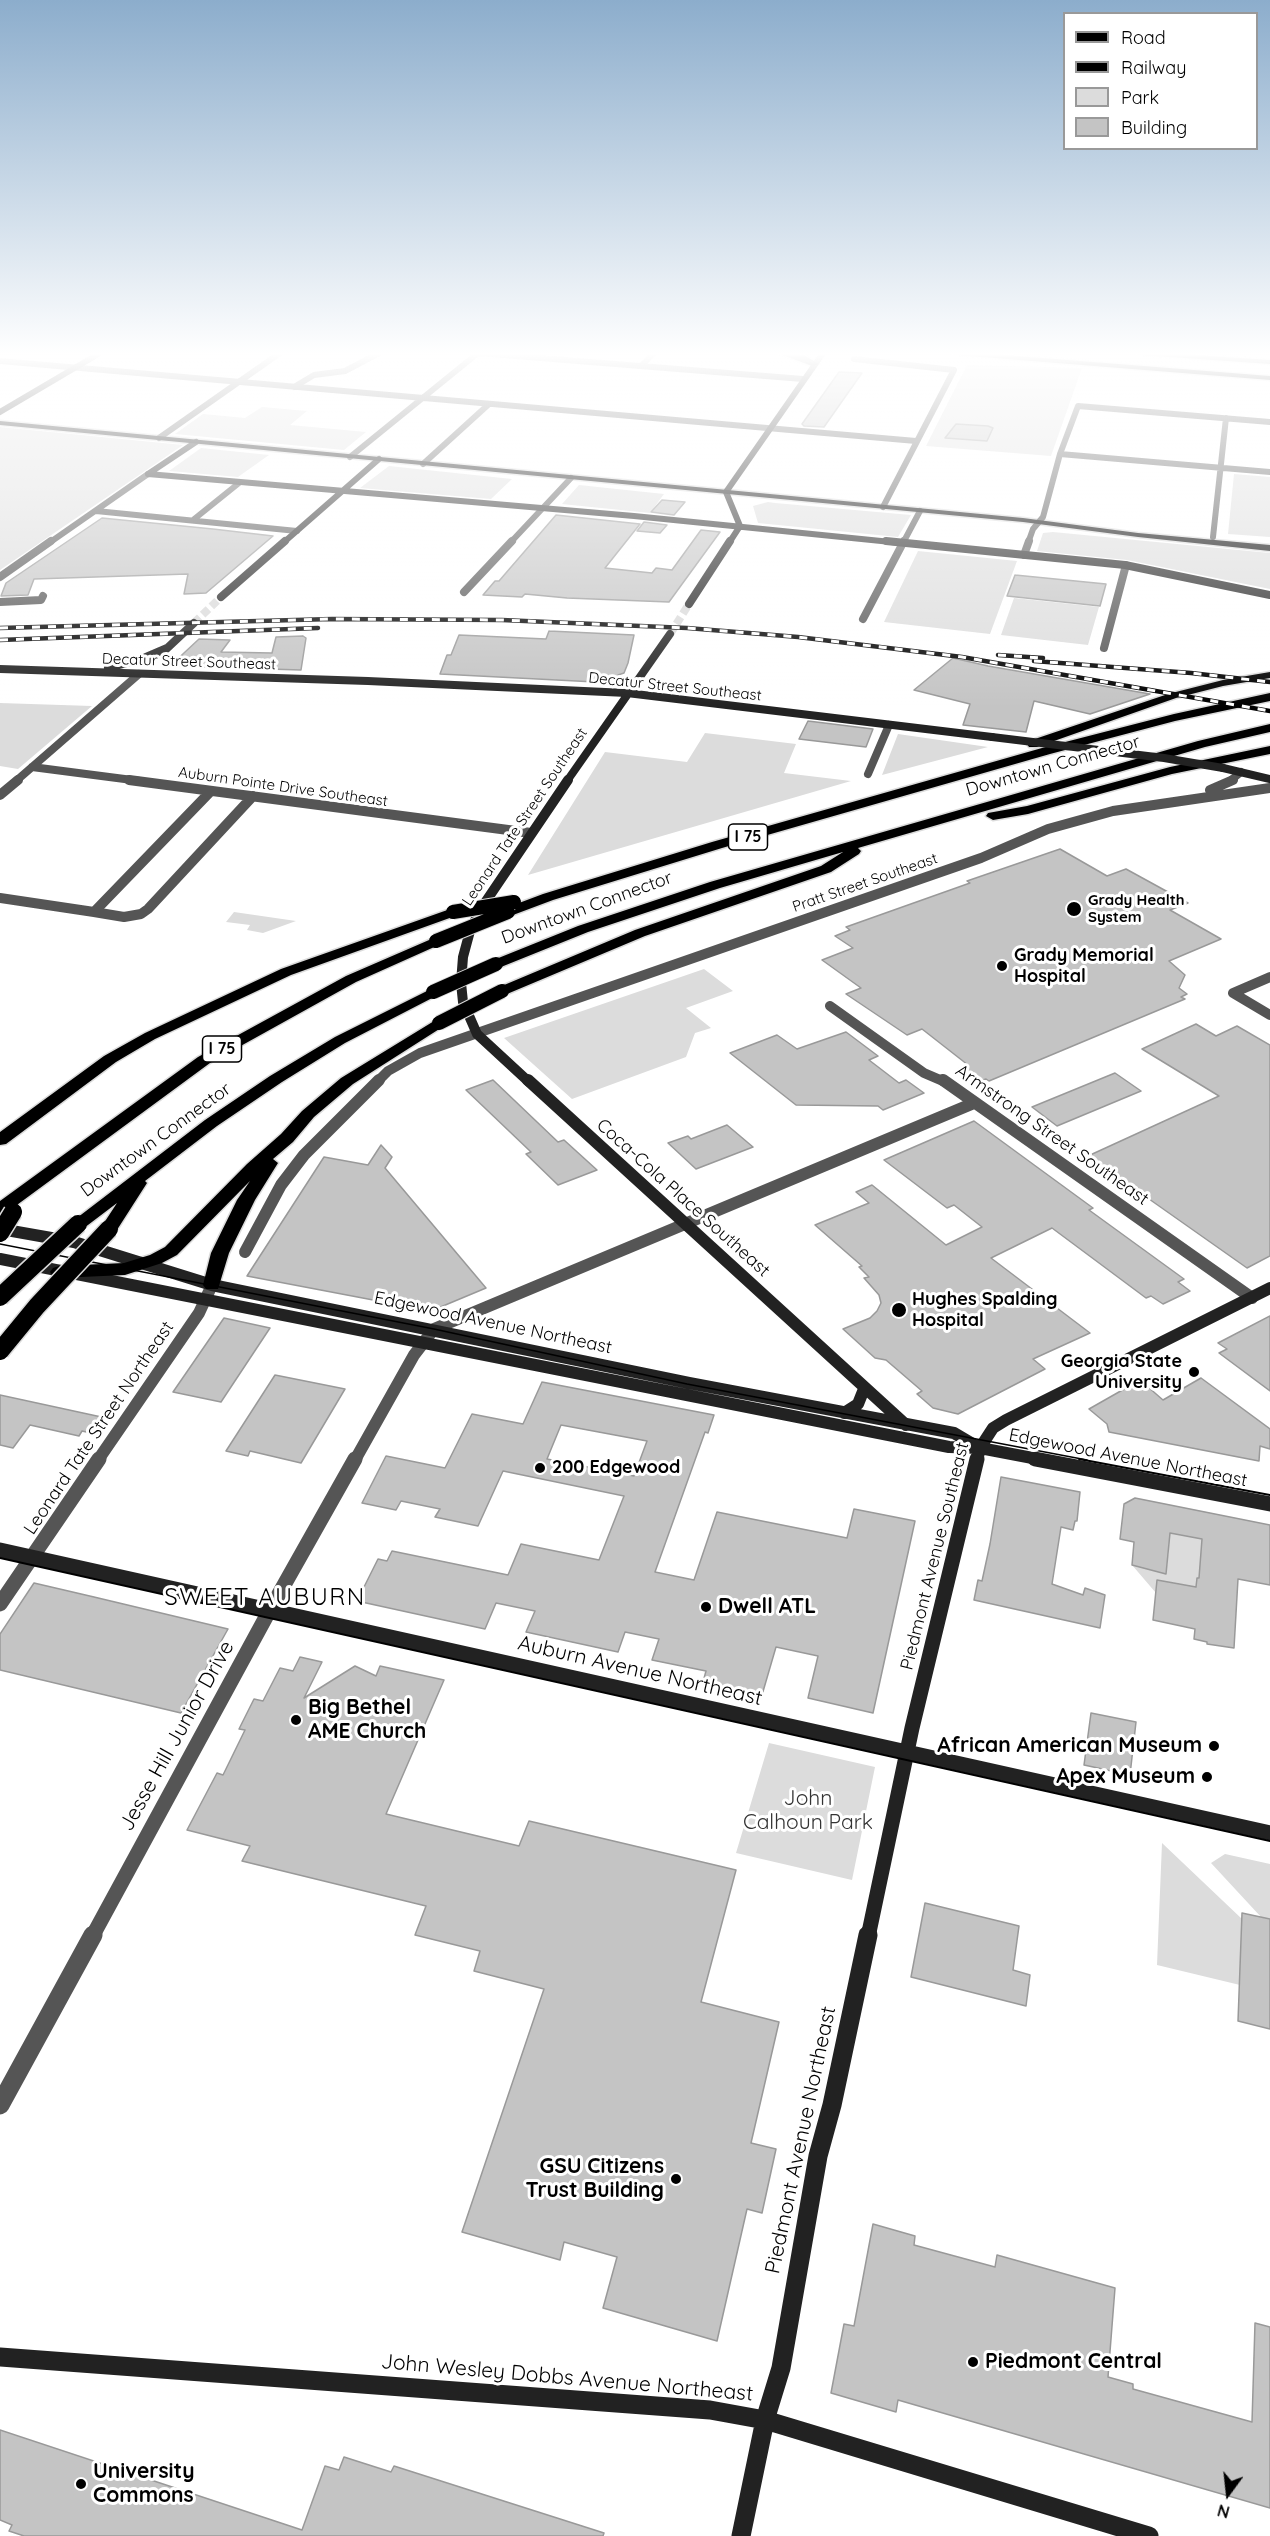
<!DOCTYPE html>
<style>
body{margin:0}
#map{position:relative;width:1270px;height:2536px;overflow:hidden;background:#fff;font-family:Quicksand,sans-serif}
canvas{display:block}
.legend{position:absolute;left:1063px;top:12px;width:195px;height:138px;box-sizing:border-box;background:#fff;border:2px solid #999;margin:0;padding:8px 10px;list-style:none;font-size:18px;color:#000}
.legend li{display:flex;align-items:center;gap:12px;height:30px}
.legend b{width:30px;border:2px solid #999}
.north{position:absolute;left:1198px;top:2464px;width:60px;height:60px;-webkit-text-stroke:4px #fff;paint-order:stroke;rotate:195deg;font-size:16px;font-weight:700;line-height:24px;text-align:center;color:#000}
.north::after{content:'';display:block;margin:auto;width:21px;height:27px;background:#000;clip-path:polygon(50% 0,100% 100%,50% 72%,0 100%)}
</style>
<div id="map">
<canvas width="1270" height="2536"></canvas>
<ul class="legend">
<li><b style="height:8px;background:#000"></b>Road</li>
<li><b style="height:8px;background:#000"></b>Railway</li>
<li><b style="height:16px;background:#dcdcdc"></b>Park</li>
<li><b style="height:16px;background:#c4c4c4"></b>Building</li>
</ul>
<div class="north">N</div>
</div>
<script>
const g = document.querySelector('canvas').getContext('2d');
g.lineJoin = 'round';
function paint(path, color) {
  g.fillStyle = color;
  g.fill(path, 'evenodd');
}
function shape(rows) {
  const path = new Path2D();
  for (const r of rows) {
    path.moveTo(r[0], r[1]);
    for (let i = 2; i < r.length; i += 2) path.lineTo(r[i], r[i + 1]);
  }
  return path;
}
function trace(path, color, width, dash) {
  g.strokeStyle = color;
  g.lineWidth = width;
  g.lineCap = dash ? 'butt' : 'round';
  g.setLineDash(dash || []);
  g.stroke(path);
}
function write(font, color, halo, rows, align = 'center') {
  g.font = font + ' Quicksand,sans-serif';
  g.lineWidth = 6;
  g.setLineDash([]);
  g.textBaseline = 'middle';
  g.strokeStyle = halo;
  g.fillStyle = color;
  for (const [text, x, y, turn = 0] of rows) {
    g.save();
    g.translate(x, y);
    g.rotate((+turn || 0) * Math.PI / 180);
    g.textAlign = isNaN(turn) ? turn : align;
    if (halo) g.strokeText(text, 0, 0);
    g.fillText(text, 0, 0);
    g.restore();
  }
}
paint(shape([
 [967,365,1082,368,1051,456,926,446],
 [262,407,307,411,290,425,366,432,344,450,175,434,203,414,245,418],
 [0,427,183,445,0,570],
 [201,448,269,455,238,477,169,471],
 [389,466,512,479,491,499,360,488],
 [1234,474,1270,477,1270,537,1228,534],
 [579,485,664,494,650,513,562,504],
 [768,502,775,503,911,515,898,537,758,523,753,506],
 [1053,532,1270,553,1270,589,1127,560,1037,551,1043,533],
 [918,551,1017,561,990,634,884,622],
 [1014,598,1099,607,1088,645,1001,635],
 [0,703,92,706,18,769,0,766],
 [705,733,796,744,784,773,851,781,528,875,605,752,687,762],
 [898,734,988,747,882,775],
 [234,912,296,921,263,933,247,930,250,925,226,922],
 [704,969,733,991,686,1008,711,1028,695,1033,686,1057,572,1099,504,1038],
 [1154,1525,1197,1538,1262,1547,1260,1583,1202,1569,1196,1588,1186,1590,1179,1584,1164,1581,1156,1585,1156,1593,1132,1565,1166,1574,1169,1549,1157,1547],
 [769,1743,875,1767,852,1880,736,1853],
 [1162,1843,1242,1919,1240,1985,1157,1965],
 [1225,1854,1270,1864,1270,1919,1261,1917,1211,1863]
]), '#dcdcdc');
const building = shape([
 [839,372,862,373,824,427,804,426,802,424,839,372],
 [956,424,988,426,993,428,987,441,945,438,956,424],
 [662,500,685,502,674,515,651,512,662,500],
 [556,515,640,524,605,568,652,573,656,568,672,570,701,530,720,532,669,602,567,598,525,594,522,597,483,595,495,581,499,581,556,515],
 [102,518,213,529,273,536,206,593,184,594,188,574,34,579,28,595,1,596,6,583,102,518],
 [644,522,667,525,660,533,637,531,644,522],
 [1015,575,1106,584,1100,606,1007,596,1015,575],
 [549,631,634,635,628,663,624,673,618,675,615,683,440,674,447,655,451,655,459,635,546,639,549,631],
 [303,636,306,638,301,670,170,666,199,639,230,640,221,652,272,653,276,637,303,636],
 [953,658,988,666,1150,694,1090,714,1034,701,1026,732,963,725,970,704,914,690,953,658],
 [808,721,873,729,866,747,799,739,808,721],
 [1060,849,1107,876,1126,869,1188,903,1170,910,1221,939,1169,961,1185,975,1179,988,1187,994,1181,997,1185,999,989,1081,986,1079,977,1082,958,1069,968,1065,922,1029,907,1035,846,994,861,988,822,960,853,948,835,936,850,930,846,927,970,883,967,881,1060,849],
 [1196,1024,1216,1036,1237,1026,1270,1045,1270,1256,1247,1268,1088,1156,1219,1096,1142,1049,1196,1024],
 [846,1032,878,1056,869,1060,899,1083,906,1080,924,1093,883,1110,878,1106,796,1105,730,1053,777,1035,797,1049,846,1032],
 [1115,1073,1141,1091,1057,1126,1032,1107,1115,1073],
 [493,1080,558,1142,564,1140,597,1170,558,1185,526,1154,531,1152,466,1090,493,1080],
 [974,1121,1093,1208,1089,1210,1184,1279,1178,1282,1190,1291,1163,1304,1151,1296,1146,1298,1052,1228,991,1258,1090,1333,1033,1359,1045,1369,958,1414,933,1408,917,1394,922,1391,886,1360,875,1358,843,1329,870,1318,877,1311,881,1303,879,1295,864,1278,869,1277,859,1267,862,1266,815,1225,869,1203,856,1192,872,1185,946,1245,982,1227,954,1205,947,1208,884,1160,974,1121],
 [727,1125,753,1147,696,1169,668,1143,688,1136,691,1139,727,1125],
 [381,1145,392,1157,385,1168,486,1288,431,1311,247,1276,324,1157,368,1165,381,1145],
 [1270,1316,1270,1391,1219,1353,1227,1349,1218,1343,1270,1316],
 [224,1318,270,1328,221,1402,173,1392,224,1318],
 [275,1375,345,1389,301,1463,250,1451,248,1456,226,1451,275,1375],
 [1201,1378,1270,1429,1270,1449,1260,1446,1259,1461,1109,1432,1107,1424,1089,1409,1140,1380,1163,1400,1201,1378],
 [542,1382,714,1415,708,1433,705,1432,655,1572,694,1580,717,1512,847,1538,854,1509,915,1521,873,1713,808,1698,818,1656,776,1647,762,1695,703,1682,706,1671,652,1660,659,1639,625,1632,618,1652,526,1632,535,1611,496,1603,485,1629,357,1601,378,1559,387,1561,392,1551,508,1575,521,1544,599,1560,624,1496,503,1471,478,1526,435,1517,440,1509,401,1501,396,1510,362,1503,386,1456,445,1468,472,1414,523,1424,542,1382],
 [561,1425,647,1441,634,1476,547,1459,561,1425],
 [0,1395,106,1418,95,1434,82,1431,79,1436,30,1425,13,1448,0,1445,0,1395],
 [1001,1477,1080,1492,1077,1521,1075,1521,1073,1530,1061,1527,1052,1584,1083,1595,1085,1588,1105,1595,1100,1628,974,1600,978,1580,982,1581,990,1544,1001,1477],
 [1135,1498,1270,1525,1270,1585,1238,1579,1234,1648,1207,1644,1207,1642,1194,1639,1195,1629,1153,1620,1157,1580,1196,1587,1197,1578,1199,1578,1202,1539,1170,1533,1166,1574,1132,1565,1134,1542,1120,1539,1124,1504,1135,1498],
 [34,1583,94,1597,228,1629,181,1713,0,1670,0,1634,34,1583],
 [300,1657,322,1662,304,1698,355,1666,376,1676,380,1666,444,1680,386,1814,519,1846,529,1821,736,1870,701,2002,779,2022,751,2143,776,2149,762,2213,747,2209,717,2341,603,2308,617,2257,564,2242,560,2260,462,2232,544,1989,474,1971,480,1951,415,1935,426,1906,242,1861,250,1846,187,1830,217,1773,223,1775,245,1730,239,1729,254,1699,263,1701,280,1668,293,1671,300,1657],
 [1091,1713,1136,1722,1130,1775,1084,1765,1091,1713],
 [925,1903,1019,1926,1013,1970,1030,1975,1026,2006,911,1977,925,1903],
 [1242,1913,1270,1919,1270,2029,1238,2021,1242,1913],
 [873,2224,915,2236,914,2245,995,2267,997,2255,1115,2288,1108,2377,1133,2384,1133,2389,1252,2422,1255,2323,1270,2327,1270,2508,898,2400,896,2412,831,2393,844,2324,854,2326,873,2224],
 [0,2430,302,2530,325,2466,339,2470,344,2457,391,2472,394,2466,604,2533,603,2536,24,2536,9,2531,12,2525,0,2520,0,2430]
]);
paint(building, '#c4c4c4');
trace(building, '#999', 1.5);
trace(shape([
 [194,623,221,597],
 [670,634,689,604]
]), '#d9d9d9', 8, [8, 4]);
const primary = shape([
 [0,421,1023,518,1138,533,1270,545,1270,551,1138,537,1023,522,0,425,0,421]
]);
const highway = shape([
 [777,353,804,355,819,364,812,366,777,353],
 [952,353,980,353,1270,376,1270,380,956,355,952,353],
 [1136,353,1168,353,1270,360,1270,364,1140,355,1136,353],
 [1270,672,1270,678,1223,686,1176,698,1037,747,1029,747,1027,744,1029,741,1168,694,1223,680,1270,672],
 [1270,693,1270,701,1175,721,1050,754,722,848,553,900,513,915,508,916,501,912,503,909,543,894,712,842,1042,748,1174,714,1270,693],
 [1270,724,1270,732,1205,747,858,848,861,851,859,854,831,872,645,936,507,994,497,994,495,991,497,988,635,930,821,866,843,852,720,888,588,932,501,967,491,967,489,964,491,961,578,926,710,882,1198,741,1270,724],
 [1270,746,1270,754,1172,774,1028,814,993,820,986,816,988,813,1027,806,1170,767,1270,746],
 [453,908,458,909,460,912,458,915,291,975,155,1039,116,1062,6,1144,0,1145,0,1132,104,1056,145,1033,281,969,453,908],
 [436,937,443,941,441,944,356,982,210,1063,6,1213,0,1214,0,1201,198,1057,346,976,436,937],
 [433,988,438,989,440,992,438,995,345,1043,282,1082,217,1126,145,1181,147,1183,115,1233,103,1233,100,1229,117,1203,84,1228,72,1228,69,1224,205,1120,270,1076,335,1037,433,988],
 [439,1018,447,1023,444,1026,353,1084,314,1117,293,1142,273,1159,278,1163,255,1200,229,1253,218,1289,206,1289,203,1285,211,1253,237,1200,250,1181,177,1255,162,1263,125,1275,59,1278,53,1276,50,1272,53,1268,59,1266,124,1263,150,1255,165,1247,247,1164,281,1134,302,1111,341,1078,439,1018]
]);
trace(primary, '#dbdbdb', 3);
trace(highway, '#dbdbdb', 3);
trace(shape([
 [478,353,803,379],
 [854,359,954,370,883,507],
 [0,361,916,441],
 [641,366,654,353],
 [294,387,314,375,345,371,379,353],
 [159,438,280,353],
 [1060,454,1270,472],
 [350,457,478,353],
 [423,464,489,404],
 [96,511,297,531],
 [193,520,239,483],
 [1213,537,1226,418],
 [49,543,148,474],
 [510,543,571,478],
 [903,543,920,511],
 [1028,543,1033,529,1043,517,1060,454,1078,406,1270,422]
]), '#555', 6);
trace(shape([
 [1024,555,1029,541],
 [0,577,51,541],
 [464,592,512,541],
 [0,602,41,600,43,596],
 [863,619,904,541],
 [1104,648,1126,565],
 [32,767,140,781],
 [868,774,889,725],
 [16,781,139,674],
 [1230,781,1241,772]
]), '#555', 8);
trace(shape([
 [129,780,531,833],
 [1210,790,1233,780],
 [211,791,94,912,124,917,141,914,148,909,253,796],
 [0,795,18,780],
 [0,898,94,912],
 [1233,993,1270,1015],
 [1233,993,1270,977],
 [830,1006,924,1073,945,1082],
 [377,1082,388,1071,420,1053,981,858,1048,829,1113,811,1270,788]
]), '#555', 10);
trace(shape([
 [943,1080,1252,1298],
 [245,1252,281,1185,304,1155,379,1080],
 [98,1460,199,1313,212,1285],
 [355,1460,414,1355,434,1329,974,1103]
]), '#555', 12);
trace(shape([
 [0,1604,99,1459],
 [92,1937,266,1617,355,1459]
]), '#555', 15);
trace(shape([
 [0,2105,93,1935]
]), '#555', 19);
trace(shape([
 [0,412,100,353],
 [148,474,634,516,901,543],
 [148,474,196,442],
 [740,526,726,492,823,353],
 [283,543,379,459],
 [729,543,740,526]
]), '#222', 6);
trace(shape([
 [886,541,1125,565,1270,595],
 [221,597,285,541],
 [689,604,730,541],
 [162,653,194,623],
 [108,668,139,660,167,648],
 [0,669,368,681,627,693,992,737],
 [1223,768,1270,779],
 [567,781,670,634]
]), '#222', 8);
trace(shape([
 [529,1082,477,1034,463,1002,461,983,463,957,470,931,480,910,568,780]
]), '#222', 10);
trace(shape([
 [528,1080,906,1425],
 [0,1229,74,1242,212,1285,689,1383,954,1433,976,1446],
 [0,1259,949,1447,980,1448,1043,1460],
 [844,1413,858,1404,864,1389],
 [977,1460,980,1448,993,1428,1006,1420,1270,1288]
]), '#222', 12);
trace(shape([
 [1035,1459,1270,1504],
 [0,1550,1270,1833],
 [868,1937,912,1728,977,1459]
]), '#222', 15);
trace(shape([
 [0,2357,710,2410,765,2420,1149,2536],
 [741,2536,765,2420,781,2368,818,2156,832,2105,868,1935]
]), '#222', 19);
paint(primary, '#000');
paint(highway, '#000');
trace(shape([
 [0,1244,434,1329,687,1384,1087,1460]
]), '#000', 1.5);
trace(shape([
 [1079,1459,1270,1495],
 [0,1558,1270,1841]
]), '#000', 2);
const rail = shape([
 [0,628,332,619,502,620,687,628,798,637,962,657,1270,711],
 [0,640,318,628],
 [998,655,1043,658],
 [1034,661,1191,673,1270,682]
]);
trace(rail, '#000', 4.5);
trace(rail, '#fff', 3, [8]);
const highwayBridgeFar1 = shape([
 [453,912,514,902],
 [436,941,508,912],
 [433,992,496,964],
 [439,1023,502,991]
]);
const highwayBridge = shape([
 [0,1233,13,1212],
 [0,1297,78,1224],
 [0,1351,37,1306,109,1229]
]);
trace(highwayBridgeFar1, '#dbdbdb', 16, []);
trace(highwayBridge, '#dbdbdb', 21, []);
trace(shape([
 [992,737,1164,758,1223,768]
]), '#222', 8);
trace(highwayBridgeFar1, '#000', 14);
trace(highwayBridge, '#000', 18);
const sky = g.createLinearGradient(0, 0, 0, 708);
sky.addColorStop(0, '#8cadcc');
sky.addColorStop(0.5, '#fff');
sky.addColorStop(1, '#ffffff00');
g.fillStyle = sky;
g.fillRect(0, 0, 1270, 708);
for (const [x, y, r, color] of [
 [1074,909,8,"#000"],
 [1002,966,6,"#000"],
 [899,1310,8,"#000"],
 [1194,1372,6,"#000"],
 [540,1468,6,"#000"],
 [706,1607,6,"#000"],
 [296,1720,6,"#000"],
 [1214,1746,6,"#000"],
 [1207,1777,6,"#000"],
 [676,2179,6,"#000"],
 [973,2362,6,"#000"],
 [81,2484,6,"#000"]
]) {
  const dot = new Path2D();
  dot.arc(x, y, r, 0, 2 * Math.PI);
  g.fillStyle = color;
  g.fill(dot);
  trace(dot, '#fff', 2);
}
write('15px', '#000', '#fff', [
 ["Decatur Street Southeast",189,662,2],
 ["Decatur Street Southeast",675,687,6],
 ["Auburn Pointe Drive Southeast",283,787,8],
 ["Leonard Tate Street Southeast",525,817,-56],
 ["Pratt Street Southeast",865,883,-19]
]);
write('bold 15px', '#000', '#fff', [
 ["Grady Health",1088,900],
 ["System",1088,917]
], 'left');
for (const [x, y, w] of [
 [748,837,39],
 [222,1049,39]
]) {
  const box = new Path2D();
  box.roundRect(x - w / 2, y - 13, w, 26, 4.5);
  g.fillStyle = '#fff';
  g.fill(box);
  trace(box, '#000', 1.5);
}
write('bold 16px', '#000', null, [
 ["I 75",748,837],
 ["I 75",222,1049]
]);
write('18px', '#000', '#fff', [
 ["Downtown Connector",1053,766,-16],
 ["Downtown Connector",587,908,-20],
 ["Armstrong Street Southeast",1052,1135,35],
 ["Downtown Connector",156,1140,-36],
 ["Coca-Cola Place Southeast",683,1198,42],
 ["Edgewood Avenue Northeast",493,1323,12],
 ["Leonard Tate Street Northeast",99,1428,-56],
 ["Edgewood Avenue Northeast",1128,1458,11],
 ["Piedmont Avenue Southeast",935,1556,-76]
]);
write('bold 18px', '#000', '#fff', [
 ["Grady Memorial",1014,956],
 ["Hospital",1014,977],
 ["Hughes Spalding",912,1300],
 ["Hospital",912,1321],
 ["Georgia State",1182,1362,"right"],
 ["University",1182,1383,"right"],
 ["200 Edgewood",552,1468]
], 'left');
write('bold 21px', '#000', '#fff', [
 ["Dwell ATL",718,1607],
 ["Big Bethel",308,1708],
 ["AME Church",308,1732],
 ["African American Museum",1202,1746,"right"],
 ["Apex Museum",1195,1777,"right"],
 ["GSU Citizens",664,2167,"right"],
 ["Trust Building",664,2191,"right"],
 ["Piedmont Central",985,2362],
 ["University",93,2472],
 ["Commons",93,2496]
], 'left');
write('21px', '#000', '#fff', [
 ["Auburn Avenue Northeast",640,1671,13],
 ["Jesse Hill Junior Drive",177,1736,-61],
 ["Piedmont Avenue Northeast",801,2140,-78],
 ["John Wesley Dobbs Avenue Northeast",567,2378,5]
]);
write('21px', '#333', '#fff', [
 ["John",808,1799],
 ["Calhoun Park",808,1823]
]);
g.letterSpacing = '1.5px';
write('24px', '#000', '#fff', [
 ["SWEET AUBURN",265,1598]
]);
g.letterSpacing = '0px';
</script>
